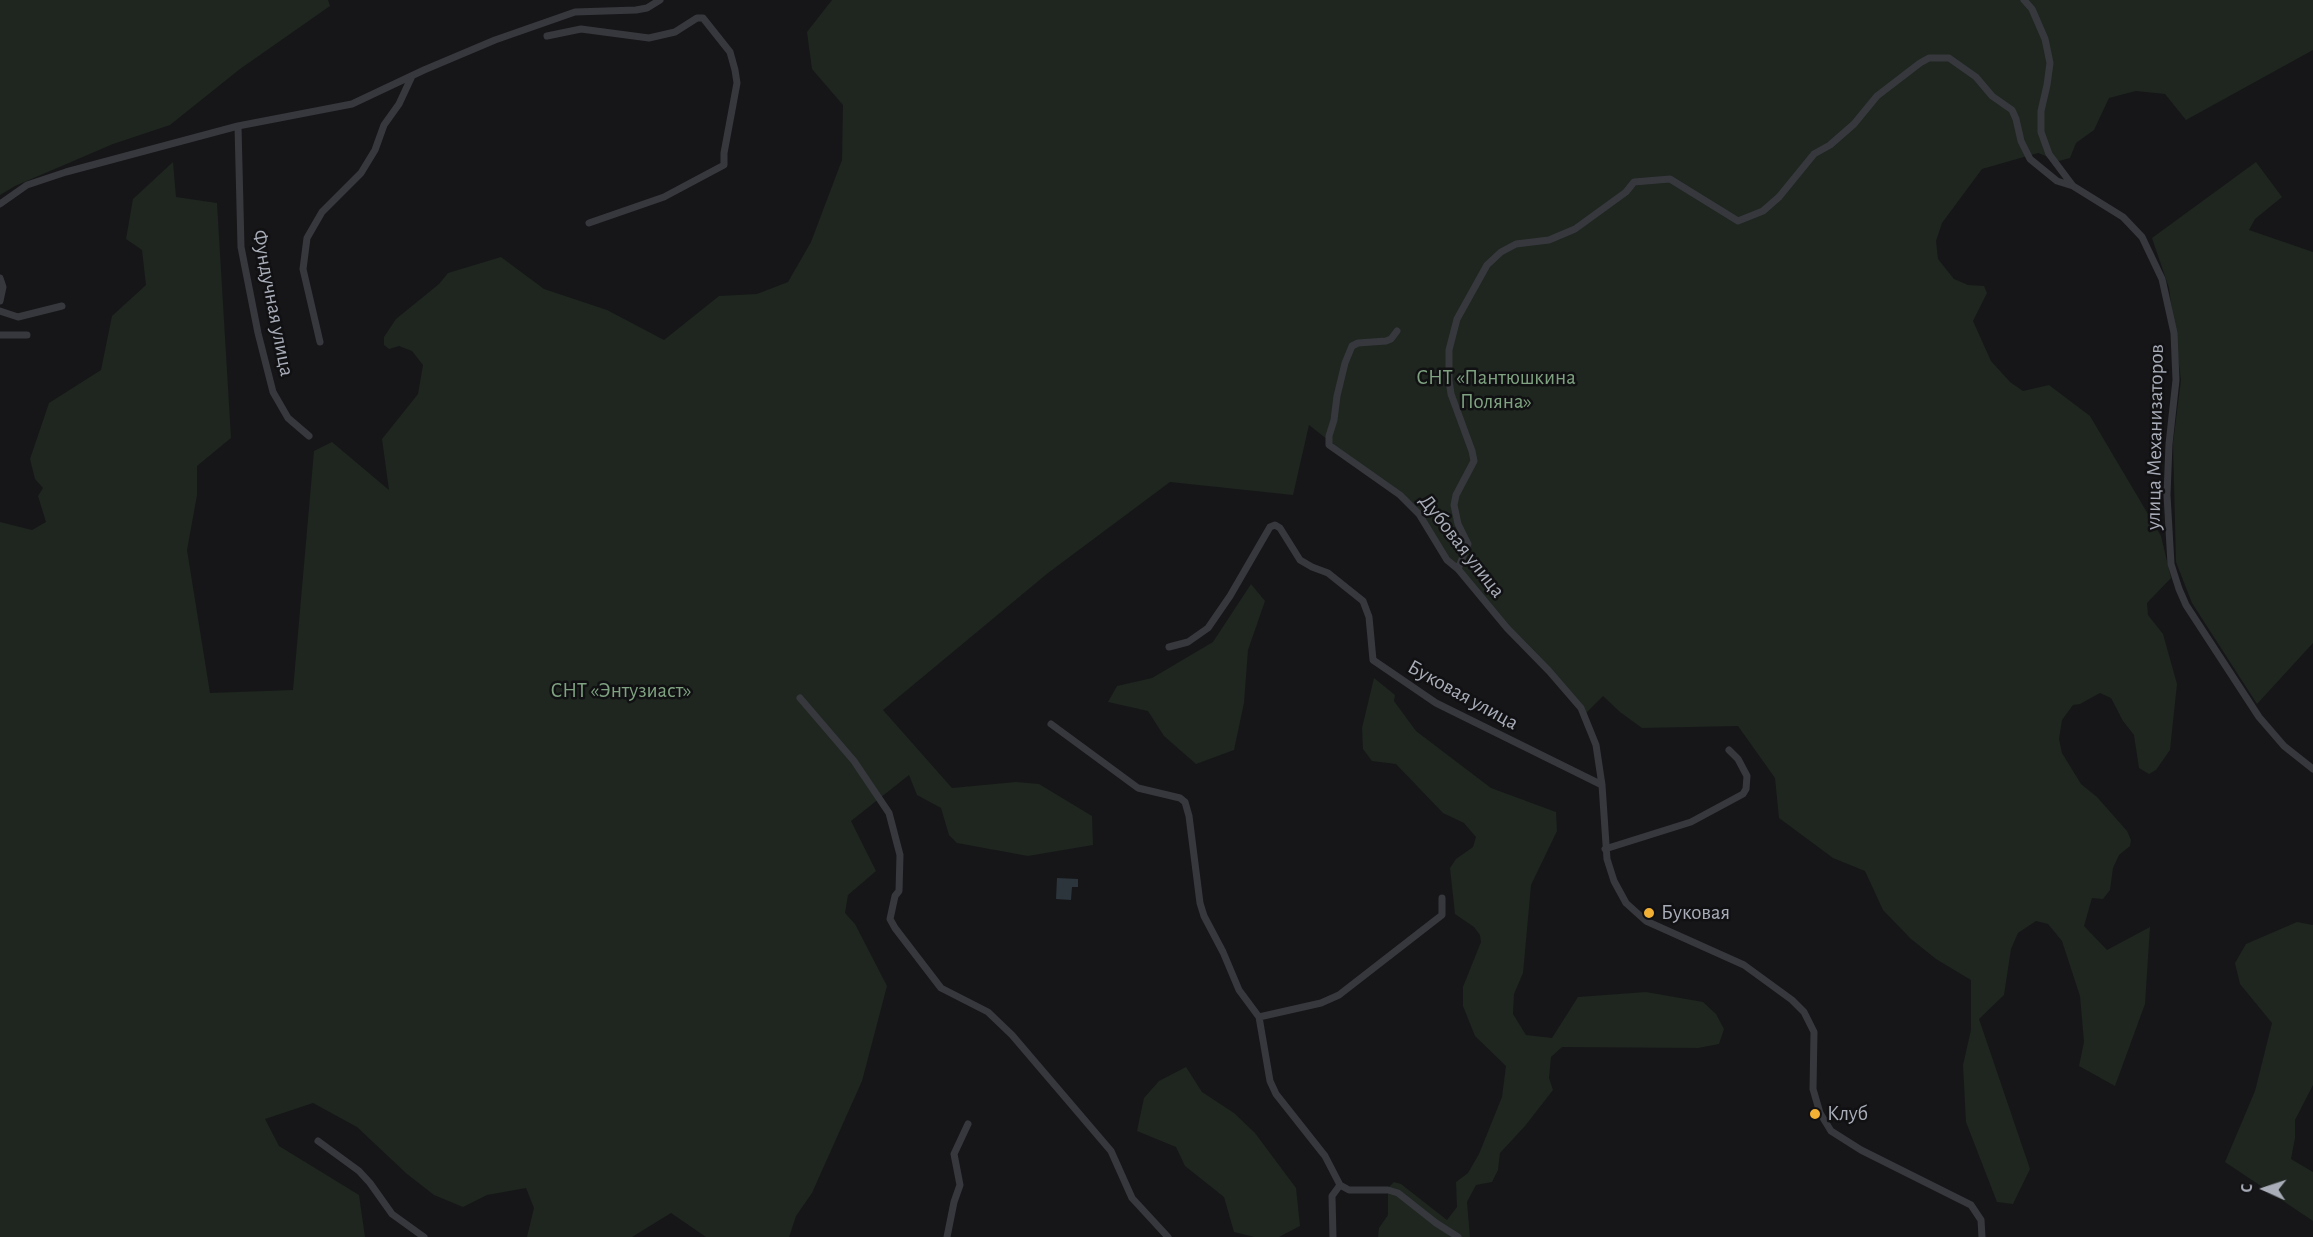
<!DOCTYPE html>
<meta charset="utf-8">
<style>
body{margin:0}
#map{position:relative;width:2313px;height:1237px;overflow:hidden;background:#161618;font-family:"Alegreya Sans",sans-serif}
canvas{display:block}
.north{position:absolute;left:2235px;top:1159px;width:60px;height:60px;-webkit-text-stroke:4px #111113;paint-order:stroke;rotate:273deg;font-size:16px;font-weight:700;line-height:24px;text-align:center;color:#a8adb8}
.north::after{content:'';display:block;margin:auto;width:21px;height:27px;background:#a8adb8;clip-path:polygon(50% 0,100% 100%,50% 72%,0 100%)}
</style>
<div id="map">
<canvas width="2313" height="1237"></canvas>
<div class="north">С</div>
</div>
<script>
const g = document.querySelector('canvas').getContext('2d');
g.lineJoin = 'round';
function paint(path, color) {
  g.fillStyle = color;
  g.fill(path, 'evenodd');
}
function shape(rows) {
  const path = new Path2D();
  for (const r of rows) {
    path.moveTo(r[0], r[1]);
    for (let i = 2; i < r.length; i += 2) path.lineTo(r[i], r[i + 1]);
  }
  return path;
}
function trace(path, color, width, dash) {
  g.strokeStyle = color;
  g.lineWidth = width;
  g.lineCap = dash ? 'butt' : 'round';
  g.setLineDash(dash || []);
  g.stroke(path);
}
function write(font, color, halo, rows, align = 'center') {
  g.font = font + ' "Alegreya Sans",sans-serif';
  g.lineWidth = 5;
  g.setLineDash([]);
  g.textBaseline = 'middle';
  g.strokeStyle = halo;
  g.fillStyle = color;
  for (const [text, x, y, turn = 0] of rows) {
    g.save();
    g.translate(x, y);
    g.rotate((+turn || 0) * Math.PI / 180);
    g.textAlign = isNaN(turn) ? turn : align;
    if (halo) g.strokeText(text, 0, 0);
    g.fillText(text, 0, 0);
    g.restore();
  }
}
paint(shape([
 [0,0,328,0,330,6,240,69,170,125,113,144,15,186,0,195],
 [832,0,2313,0,2313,50,2186,120,2165,94,2136,91,2109,98,2094,130,2076,143,2070,158,2059,161,2038,153,1982,169,1942,223,1936,241,1938,259,1954,279,1968,285,1984,286,1987,293,1973,321,1991,361,2010,382,2023,391,2049,385,2090,416,2161,536,2171,578,2147,603,2148,615,2163,634,2177,684,2170,750,2156,770,2149,774,2139,768,2134,735,2123,721,2111,698,2100,693,2080,704,2073,705,2062,720,2059,739,2062,753,2081,784,2097,797,2127,831,2131,840,2130,846,2119,855,2113,868,2110,890,2103,899,2092,898,2084,926,2107,950,2150,927,2145,1004,2115,1086,2079,1066,2084,1042,2080,996,2062,941,2048,924,2036,921,2018,933,2011,949,2004,995,1979,1019,2030,1169,2013,1204,1997,1202,1966,1122,1963,1065,1971,1030,1971,980,1936,959,1911,939,1883,910,1865,871,1833,858,1779,818,1775,778,1738,726,1642,728,1620,712,1603,696,1585,714,1442,556,1421,513,1309,425,1293,495,1170,482,1048,573,883,710,952,788,1016,782,1039,784,1092,816,1093,845,1028,856,957,843,949,835,941,808,917,795,909,775,851,821,876,871,848,895,845,913,855,924,887,986,862,1081,812,1193,796,1216,789,1237,706,1237,671,1213,632,1237,527,1237,534,1208,526,1188,487,1195,463,1207,434,1195,407,1174,357,1127,313,1103,265,1119,279,1146,359,1195,365,1237,0,1237,0,522,32,530,46,522,38,496,43,488,35,479,30,459,49,403,101,370,112,316,146,285,142,250,126,239,133,199,173,162,176,197,217,203,231,438,197,466,197,495,187,550,210,693,293,690,314,451,332,442,389,490,382,439,418,394,423,365,412,351,399,346,389,349,384,345,384,337,396,319,439,284,448,273,501,257,544,289,607,310,664,340,719,296,757,294,788,282,811,242,842,160,843,105,812,69,807,32],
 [2256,162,2282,197,2255,219,2249,230,2313,252,2313,643,2257,704,2192,603,2176,562,2173,443,2181,380,2169,288,2152,238],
 [1251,584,1265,601,1248,650,1244,703,1234,750,1196,764,1164,736,1148,711,1108,702,1117,686,1152,678,1213,642],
 [1374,678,1395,695,1394,701,1416,731,1491,788,1556,812,1557,831,1531,885,1523,973,1514,994,1513,1014,1526,1035,1552,1038,1578,997,1646,992,1703,1002,1716,1014,1724,1029,1719,1044,1698,1048,1562,1047,1551,1057,1549,1078,1553,1090,1525,1126,1500,1153,1498,1170,1492,1182,1476,1185,1467,1202,1470,1237,1378,1237,1379,1228,1388,1215,1388,1194,1389,1187,1394,1182,1401,1184,1447,1220,1457,1207,1456,1182,1468,1173,1479,1154,1502,1097,1506,1066,1475,1036,1463,1006,1463,987,1481,942,1480,935,1474,927,1455,914,1450,868,1456,859,1473,847,1476,837,1464,823,1443,813,1396,764,1372,761,1363,749,1362,728],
 [2297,922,2313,925,2313,1085,2295,1120,2295,1138,2291,1159,2313,1172,2313,1221,2225,1162,2255,1091,2272,1023,2240,984,2235,963,2246,944],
 [1186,1067,1202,1092,1234,1113,1255,1133,1296,1188,1300,1226,1279,1237,1254,1237,1234,1232,1224,1197,1185,1166,1176,1147,1137,1131,1144,1098,1159,1081]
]), '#1e261f');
paint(shape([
 [1057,878,1078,879,1078,887,1072,887,1071,900,1056,899]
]), '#2c353c');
trace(shape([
 [2024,0,2032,9,2045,39,2050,63,2047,85,2041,111,2041,132,2049,154,2073,186],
 [547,36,581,29,649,38,675,32,697,18,703,18,730,52,735,70,737,83,724,153,724,165,664,197,589,223],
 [238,126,241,247,258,333,273,392,288,418,309,436],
 [0,204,27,185,66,172,238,126,352,104,424,70,495,40,575,12,636,10,647,8,660,0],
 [0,278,3,287,0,301],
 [0,311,18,317,62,306],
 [1397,331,1391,339,1386,341,1358,343,1352,346,1345,363,1337,396,1334,420,1329,436,1329,445,1400,495,1419,514,1447,560,1458,569,1507,628,1549,671,1581,708,1596,745,1602,785,1607,859,1614,881,1626,903,1646,921,1744,965,1792,1000,1804,1012,1814,1032,1813,1089,1820,1113,1831,1131,1861,1150,1971,1205,1981,1220,1982,1237],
 [0,335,27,335],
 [320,342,303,269,307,238,322,212,361,173,375,150,384,125,399,104,412,76],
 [1458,569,1468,544,1458,524,1454,505,1456,495,1474,461,1472,451,1451,394,1449,380,1449,350,1457,319,1487,265,1501,252,1516,244,1549,240,1575,229,1626,192,1634,182,1670,179,1738,221,1763,211,1779,197,1814,154,1830,145,1854,124,1877,96,1920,63,1929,58,1949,58,1976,77,1992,96,2012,110,2016,119,2021,141,2030,159,2057,181,2073,186,2123,217,2142,237,2162,279,2174,333,2176,380,2169,444,2167,495,2171,564,2179,589,2186,605,2259,717,2284,746,2313,769],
 [1169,647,1188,642,1208,628,1230,596,1270,527,1275,525,1280,528,1300,560,1312,567,1328,573,1363,601,1369,617,1373,660,1436,703,1602,785],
 [800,698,854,761,889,813,900,855,899,891,895,896,890,919,895,928,941,988,988,1012,1012,1035,1111,1151,1132,1198,1168,1237],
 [1051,724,1138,788,1180,798,1185,802,1189,816,1200,903,1204,916,1223,952,1239,990,1259,1017,1270,1081,1276,1094,1325,1156,1340,1185,1349,1190,1388,1190,1398,1193,1436,1223,1458,1237],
 [1605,849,1691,822,1743,794,1746,789,1747,776,1738,759,1729,750],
 [1259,1017,1321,1003,1339,995,1442,915,1442,898],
 [318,1141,359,1171,370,1183,392,1214,424,1237],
 [947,1237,954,1202,960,1185,954,1154,968,1124],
 [1333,1237,1332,1196,1340,1185]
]), '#37383d', 7);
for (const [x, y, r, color] of [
 [1649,913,6,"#f2b134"],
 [1815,1114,6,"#f2b134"]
]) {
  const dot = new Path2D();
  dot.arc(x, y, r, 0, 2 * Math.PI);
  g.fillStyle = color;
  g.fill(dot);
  trace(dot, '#111113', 2);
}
write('21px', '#a8adb8', '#111113', [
 ["Фундучная улица",273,303,79],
 ["улица Механизаторов",2155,437,-89],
 ["Дубовая улица",1462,546,52],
 ["Буковая улица",1463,695,29]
]);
write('21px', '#7fa381', '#111113', [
 ["СНТ «Пантюшкина",1496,378],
 ["Поляна»",1496,402],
 ["СНТ «Энтузиаст»",621,691]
]);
write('21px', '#a8adb8', '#111113', [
 ["Буковая",1661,913],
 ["Клуб",1827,1114]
], 'left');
</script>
